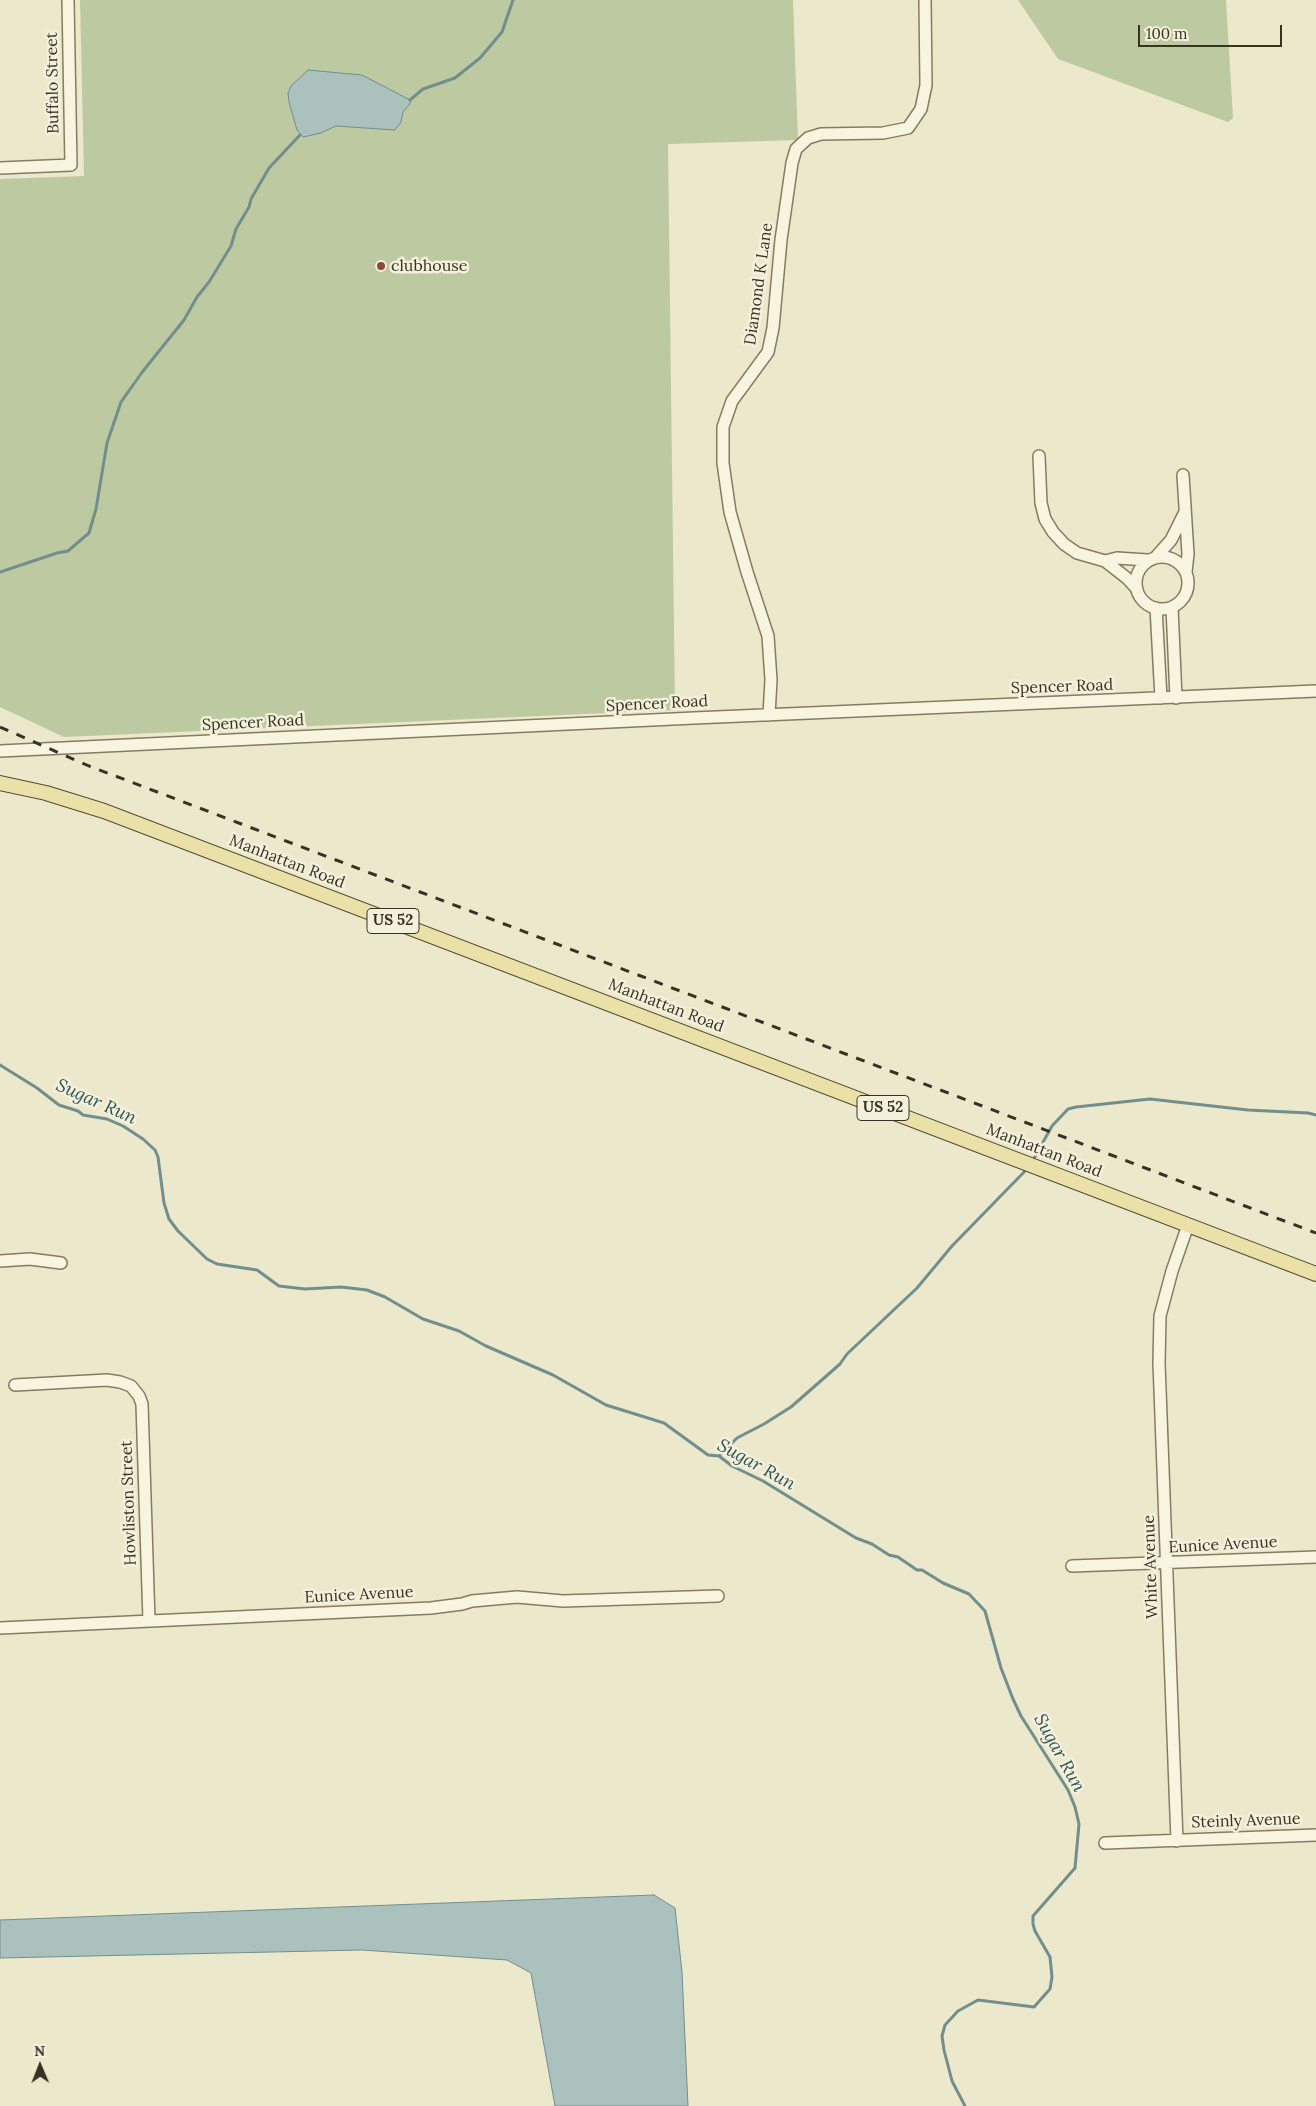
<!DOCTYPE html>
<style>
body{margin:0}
#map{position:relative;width:1316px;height:2106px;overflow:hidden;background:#ebe8cc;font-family:Lora,serif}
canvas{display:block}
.north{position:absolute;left:15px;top:2041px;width:50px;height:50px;-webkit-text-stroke:4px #f3f1db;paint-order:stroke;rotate:359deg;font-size:14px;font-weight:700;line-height:20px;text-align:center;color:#393223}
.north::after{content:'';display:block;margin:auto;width:18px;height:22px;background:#393223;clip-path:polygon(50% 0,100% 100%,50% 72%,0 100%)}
.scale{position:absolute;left:1138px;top:25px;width:144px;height:22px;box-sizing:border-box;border:2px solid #393223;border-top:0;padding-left:6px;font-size:15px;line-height:18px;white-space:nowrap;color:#393223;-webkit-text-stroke:4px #f3f1db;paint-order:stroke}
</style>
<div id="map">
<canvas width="1316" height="2106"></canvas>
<div class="north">N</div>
<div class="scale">100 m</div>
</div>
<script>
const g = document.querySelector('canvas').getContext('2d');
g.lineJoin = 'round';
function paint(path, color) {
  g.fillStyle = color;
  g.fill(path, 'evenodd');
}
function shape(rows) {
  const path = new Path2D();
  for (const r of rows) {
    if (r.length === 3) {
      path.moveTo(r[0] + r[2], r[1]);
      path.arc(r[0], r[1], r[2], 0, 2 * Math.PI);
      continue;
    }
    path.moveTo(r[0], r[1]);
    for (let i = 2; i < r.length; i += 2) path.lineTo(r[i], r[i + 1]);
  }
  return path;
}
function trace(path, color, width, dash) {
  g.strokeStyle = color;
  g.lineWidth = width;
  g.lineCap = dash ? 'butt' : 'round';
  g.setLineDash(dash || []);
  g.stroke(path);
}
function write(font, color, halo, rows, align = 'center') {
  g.font = font + ' Lora,serif';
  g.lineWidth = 5;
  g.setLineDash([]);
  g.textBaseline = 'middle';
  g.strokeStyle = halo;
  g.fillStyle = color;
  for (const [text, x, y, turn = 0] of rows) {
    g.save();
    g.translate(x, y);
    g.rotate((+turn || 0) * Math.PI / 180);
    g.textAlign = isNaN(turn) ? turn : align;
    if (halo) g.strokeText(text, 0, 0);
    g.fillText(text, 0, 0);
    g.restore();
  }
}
paint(shape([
 [80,0,793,0,798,140,668,144,675,710,64,737,0,707,0,179,84,176],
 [1018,0,1226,0,1233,118,1228,122,1058,59]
]), '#bdc9a0');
const water = shape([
 [308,70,362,75,410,100,410,104,403,112,401,122,395,130,336,126,321,133,303,137,297,130,289,102,288,93,291,86,308,70],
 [654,1895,675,1908,682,1972,688,2106,555,2106,531,1973,507,1960,362,1950,0,1958,0,1920,654,1895]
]);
paint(water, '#abc1be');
trace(water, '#728f8d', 1);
trace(shape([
 [410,100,423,89,455,78,480,58,502,32,513,0],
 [0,572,57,553,68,551,89,533,96,509,107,443,121,402,143,371,184,320,197,297,209,282,231,246,236,229,249,207,251,199,269,168,300,135],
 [0,1065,37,1088,59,1105,78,1111,83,1115,107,1119,123,1126,143,1139,155,1150,158,1157,164,1203,169,1219,178,1231,207,1259,217,1264,257,1270,279,1286,305,1289,341,1287,367,1290,385,1297,423,1319,459,1331,486,1346,553,1375,606,1405,664,1423,708,1455,719,1456,732,1466,763,1481,856,1538,872,1544,889,1555,898,1557,917,1570,922,1570,943,1583,969,1594,985,1611,1001,1668,1013,1699,1021,1716,1068,1790,1075,1807,1079,1824,1075,1868,1033,1916,1033,1924,1035,1931,1050,1957,1052,1977,1050,1989,1034,2007,978,2000,958,2011,945,2025,942,2036,944,2050,952,2081,965,2106],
 [1032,1162,1052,1126,1068,1109,1076,1107,1150,1099,1248,1110,1308,1113,1316,1115],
 [719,1456,737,1438,764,1424,791,1407,840,1364,847,1354,917,1288,952,1246,1027,1169]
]), '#728f8d', 3);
const minor = shape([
 [0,168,71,165,68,0],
 [1039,456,1041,503,1045,519,1053,532,1064,544,1077,553,1105,561,1128,579,1137,589],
 [1183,475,1188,554,1186,572],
 [1162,583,26],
 [1156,557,1171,540,1184,514],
 [1105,561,1117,558,1147,560],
 [1172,607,1176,698],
 [1156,608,1161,698],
 [769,715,771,680,768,636,747,572,730,512,723,463,723,427,732,401,768,352,773,328,781,240,792,163,796,149,808,138,821,134,883,133,908,128,921,109,926,85,925,0],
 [0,751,694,718,1316,691],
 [0,1261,30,1259,61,1263],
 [15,1385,107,1380,120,1382,131,1386,139,1396,142,1404,149,1621],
 [1072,1566,1316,1557],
 [0,1628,431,1608,462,1604,472,1601,517,1597,563,1601,718,1596],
 [1177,1841,1159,1363,1160,1316,1172,1271,1188,1225],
 [1105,1843,1316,1835]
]);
const major = shape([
 [0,783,46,793,104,811,1316,1274]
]);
trace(minor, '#877c61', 14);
trace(major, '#564a34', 16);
trace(minor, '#f7f4df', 11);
trace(major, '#eae1a8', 14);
trace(shape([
 [0,727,89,766,1316,1233]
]), '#393223', 3, [9, 9]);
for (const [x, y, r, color] of [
 [381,266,5,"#914636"]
]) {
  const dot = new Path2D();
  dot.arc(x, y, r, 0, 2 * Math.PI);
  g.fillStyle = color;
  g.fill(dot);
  trace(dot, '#f3f1db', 2);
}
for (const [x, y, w] of [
 [393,921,52],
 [883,1108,52]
]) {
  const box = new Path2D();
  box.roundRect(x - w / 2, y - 12.5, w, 25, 4);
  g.fillStyle = '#f3f1db';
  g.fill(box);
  trace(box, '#393223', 1);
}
write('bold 15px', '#393223', null, [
 ["US 52",393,921],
 ["US 52",883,1108]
]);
write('16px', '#393223', '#f3f1db', [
 ["Buffalo Street",53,83,-91],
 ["Diamond K Lane",759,284,-82],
 ["Spencer Road",1062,687,-2],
 ["Spencer Road",657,704,-3],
 ["Spencer Road",253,723,-3],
 ["Manhattan Road",287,862,21],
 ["Manhattan Road",666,1006,21],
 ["Manhattan Road",1044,1151,21],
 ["Howliston Street",129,1503,-92],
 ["Eunice Avenue",1223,1545,-3],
 ["White Avenue",1151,1567,-92],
 ["Eunice Avenue",359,1595,-3],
 ["Steinly Avenue",1246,1821,-2]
]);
write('16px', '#393223', '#f3f1db', [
 ["clubhouse",391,266]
], 'left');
write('italic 18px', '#345458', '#f3f1db', [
 ["Sugar Run",96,1102,24],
 ["Sugar Run",756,1465,29],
 ["Sugar Run",1059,1753,61]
]);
</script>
